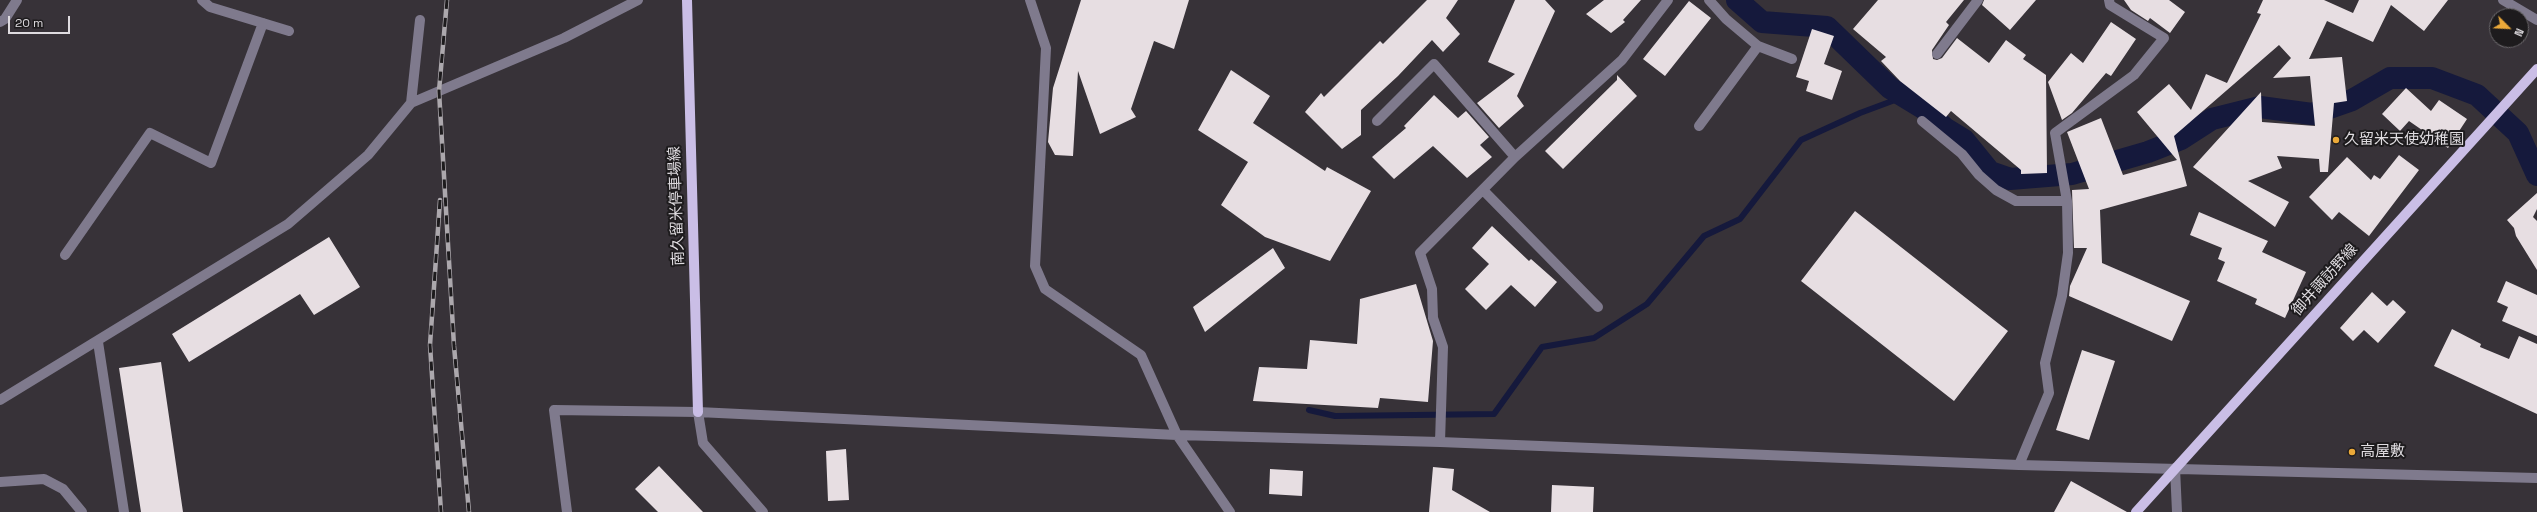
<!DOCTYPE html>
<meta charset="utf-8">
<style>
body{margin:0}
#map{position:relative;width:2537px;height:512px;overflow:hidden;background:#373238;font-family:"Space Grotesk",sans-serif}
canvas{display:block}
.north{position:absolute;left:2489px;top:8px;width:40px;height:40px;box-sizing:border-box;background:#1d1b1d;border:1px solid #6b686b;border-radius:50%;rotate:114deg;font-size:11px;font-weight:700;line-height:16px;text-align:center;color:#dfdce0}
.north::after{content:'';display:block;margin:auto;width:14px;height:18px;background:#eba939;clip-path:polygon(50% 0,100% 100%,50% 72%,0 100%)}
.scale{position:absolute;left:8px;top:16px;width:62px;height:18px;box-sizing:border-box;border:2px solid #dfdce0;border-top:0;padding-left:5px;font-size:12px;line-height:14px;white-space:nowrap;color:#dfdce0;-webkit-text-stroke:3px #1d1b1d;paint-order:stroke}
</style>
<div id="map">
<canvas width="2537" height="512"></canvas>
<div class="north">N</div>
<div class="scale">20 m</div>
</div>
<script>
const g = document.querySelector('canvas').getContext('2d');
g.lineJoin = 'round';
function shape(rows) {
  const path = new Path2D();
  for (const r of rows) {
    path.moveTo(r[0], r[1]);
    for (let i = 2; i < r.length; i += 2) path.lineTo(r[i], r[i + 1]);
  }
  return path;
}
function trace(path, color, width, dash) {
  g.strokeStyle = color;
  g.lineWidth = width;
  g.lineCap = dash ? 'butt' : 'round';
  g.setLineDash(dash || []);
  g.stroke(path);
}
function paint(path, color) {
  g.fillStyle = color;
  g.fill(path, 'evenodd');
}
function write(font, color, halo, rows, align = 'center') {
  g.font = font + ' "Space Grotesk","Noto Sans JP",sans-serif';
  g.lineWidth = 4;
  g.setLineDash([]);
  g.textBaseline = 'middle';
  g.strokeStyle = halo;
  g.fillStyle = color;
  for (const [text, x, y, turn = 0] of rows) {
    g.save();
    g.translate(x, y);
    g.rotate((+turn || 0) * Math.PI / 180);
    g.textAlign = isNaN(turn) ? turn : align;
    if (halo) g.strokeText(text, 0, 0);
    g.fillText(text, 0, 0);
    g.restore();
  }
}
trace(shape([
 [1309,410,1335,416,1494,414,1542,347,1594,338,1647,304,1704,236,1740,219,1801,140,1860,113,1903,97]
]), '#15193c', 6);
trace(shape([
 [1737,0,1762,22,1827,27,1890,88,1923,108,1946,129,1964,140,1990,172,2010,179,2072,174,2148,152,2181,139,2212,119,2260,107,2312,114,2352,100,2390,78,2432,78,2477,95,2518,133,2537,175]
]), '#15193c', 22);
paint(shape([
 [1081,0,1189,0,1174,49,1154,41,1131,109,1136,117,1100,134,1078,71,1073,156,1055,155,1048,142,1053,88],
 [1427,0,1458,0,1446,18,1460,34,1443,52,1432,40,1398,76,1361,110,1361,135,1342,149,1305,112,1321,93,1324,97,1380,41,1383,44],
 [1515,0,1545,0,1555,11,1517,96,1524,106,1499,128,1477,103,1515,74,1488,62],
 [1604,0,1641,0,1623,20,1625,22,1611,33,1586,14],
 [1878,0,1964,0,1946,22,1949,25,1932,50,1933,59,1937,60,1942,58,1957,38,1989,63,2006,40,2026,55,2023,59,2046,75,2047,173,2021,174,2021,170,1951,111,1946,117,1900,81,1881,61,1886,57,1853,29],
 [1984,0,2036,0,2010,30,1982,5],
 [2124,0,2169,0,2185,12,2170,33,2150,18,2148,21,2131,10],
 [2263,0,2324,0,2353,13,2359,0,2448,0,2424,31,2391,5,2373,42,2327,21,2309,59,2342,57,2347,101,2334,103,2328,172,2320,172,2319,159,2277,156,2282,168,2248,181,2289,202,2275,227,2193,167,2261,92,2262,122,2315,126,2310,76,2273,78,2291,58,2279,45,2174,136,2187,186,2100,210,2102,263,2190,301,2172,341,2069,296,2070,286,2087,248,2074,248,2072,190,2089,189,2067,132,2101,118,2123,175,2177,160,2137,112,2169,84,2191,110,2206,74,2227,83,2261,14,2257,13],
 [1689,1,1711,18,1665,76,1643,59],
 [2111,22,2136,39,2111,76,2106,73,2072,113,2062,120,2048,82,2071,53,2083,63],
 [1812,29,1834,36,1824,64,1842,71,1832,100,1806,91,1809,81,1796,77],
 [1231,70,1270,96,1253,123,1325,171,1327,167,1371,191,1330,261,1265,237,1221,205,1248,162,1198,130],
 [1617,75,1637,96,1563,169,1545,151,1617,80],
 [2406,88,2431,111,2439,100,2467,119,2448,148,2409,121,2400,131,2382,114],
 [1434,95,1458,118,1466,111,1489,137,1480,145,1492,157,1467,178,1433,146,1394,179,1372,157,1406,128,1404,126],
 [2399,155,2419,170,2369,236,2339,212,2332,220,2309,197,2347,157,2371,180,2374,175,2380,179],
 [2537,193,2537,209,2533,217,2537,221,2537,270,2516,236,2514,228,2507,220],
 [1855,211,2008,331,1954,401,1801,281],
 [2199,212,2268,241,2262,252,2306,272,2285,318,2255,304,2257,299,2217,281,2225,262,2218,259,2222,248,2190,235],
 [1492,226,1529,261,1531,259,1557,282,1535,307,1511,285,1486,310,1465,289,1489,264,1472,248],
 [329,237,360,287,314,315,300,294,189,362,172,334],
 [1273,248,1285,268,1205,332,1193,307],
 [2506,281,2537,295,2537,336,2502,321,2508,307,2497,302],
 [1416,284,1433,341,1428,402,1380,398,1378,408,1253,401,1259,367,1307,369,1310,340,1357,344,1360,299],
 [2372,292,2387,306,2393,300,2406,312,2378,343,2364,330,2353,341,2340,328],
 [2452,329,2481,344,2480,347,2509,359,2519,336,2537,344,2537,414,2434,366],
 [2082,350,2115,361,2089,440,2056,430],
 [161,362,183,512,141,512,119,368],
 [846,449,849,500,828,501,826,451],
 [659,466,703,512,658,512,635,489],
 [1433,467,1454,469,1452,490,1490,512,1429,512],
 [1270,469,1303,471,1302,496,1269,494],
 [2071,481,2127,512,2054,512],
 [1552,485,1594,487,1593,512,1551,512]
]), '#e7dee2');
trace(shape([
 [202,0,210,7,289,31],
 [1030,0,1046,48,1035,266,1045,289,1141,355,1177,435,1230,512],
 [1709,0,1726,19,1758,46,1792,59],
 [2503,0,2537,20],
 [0,22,5,19,17,0],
 [1937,54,1978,0],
 [411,103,420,20],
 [1377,121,1434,64,1515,157],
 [1922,121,1962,154,1979,175,1996,190,2016,201,2067,201],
 [1699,126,1758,46],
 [1483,190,1598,307],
 [65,255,150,133,211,163,263,23],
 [98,342,124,512],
 [0,400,288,224,368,155,411,103,564,38,638,0],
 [698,412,703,443,763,512],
 [1440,442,1443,347,1433,318,1432,289,1420,253,1515,157,1622,60,1668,0],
 [2019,465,2049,393,2045,363,2062,296,2068,253,2067,201,2055,133,2134,75,2164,38,2110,5,2109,0],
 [2175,468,2177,512],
 [0,482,44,479,63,489,82,512],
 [567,512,554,410,698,412,1177,435,1440,442,2019,465,2537,478]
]), '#7f7a8d', 10);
trace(shape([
 [687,0,698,412],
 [2136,512,2537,69]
]), '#cabee6', 10);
const rail = shape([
 [447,0,439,91,454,346,469,512],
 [440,200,430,345,441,512]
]);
trace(rail, '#aca8ad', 4.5);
trace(rail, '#1d1b1d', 3, [9]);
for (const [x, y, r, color] of [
 [2336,140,4,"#eba939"],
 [2352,452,4,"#eba939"]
]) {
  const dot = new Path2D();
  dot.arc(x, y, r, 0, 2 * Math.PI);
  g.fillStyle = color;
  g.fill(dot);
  trace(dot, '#1d1b1d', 1.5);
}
write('15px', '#dfdce0', '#1d1b1d', [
 ["久留米天使幼稚園",2344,140],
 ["高屋敷",2360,452]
], 'left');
write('15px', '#dfdce0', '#1d1b1d', [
 ["南久留米停車場線",677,206,-92],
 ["御井諏訪野線",2325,280,-48]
]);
</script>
